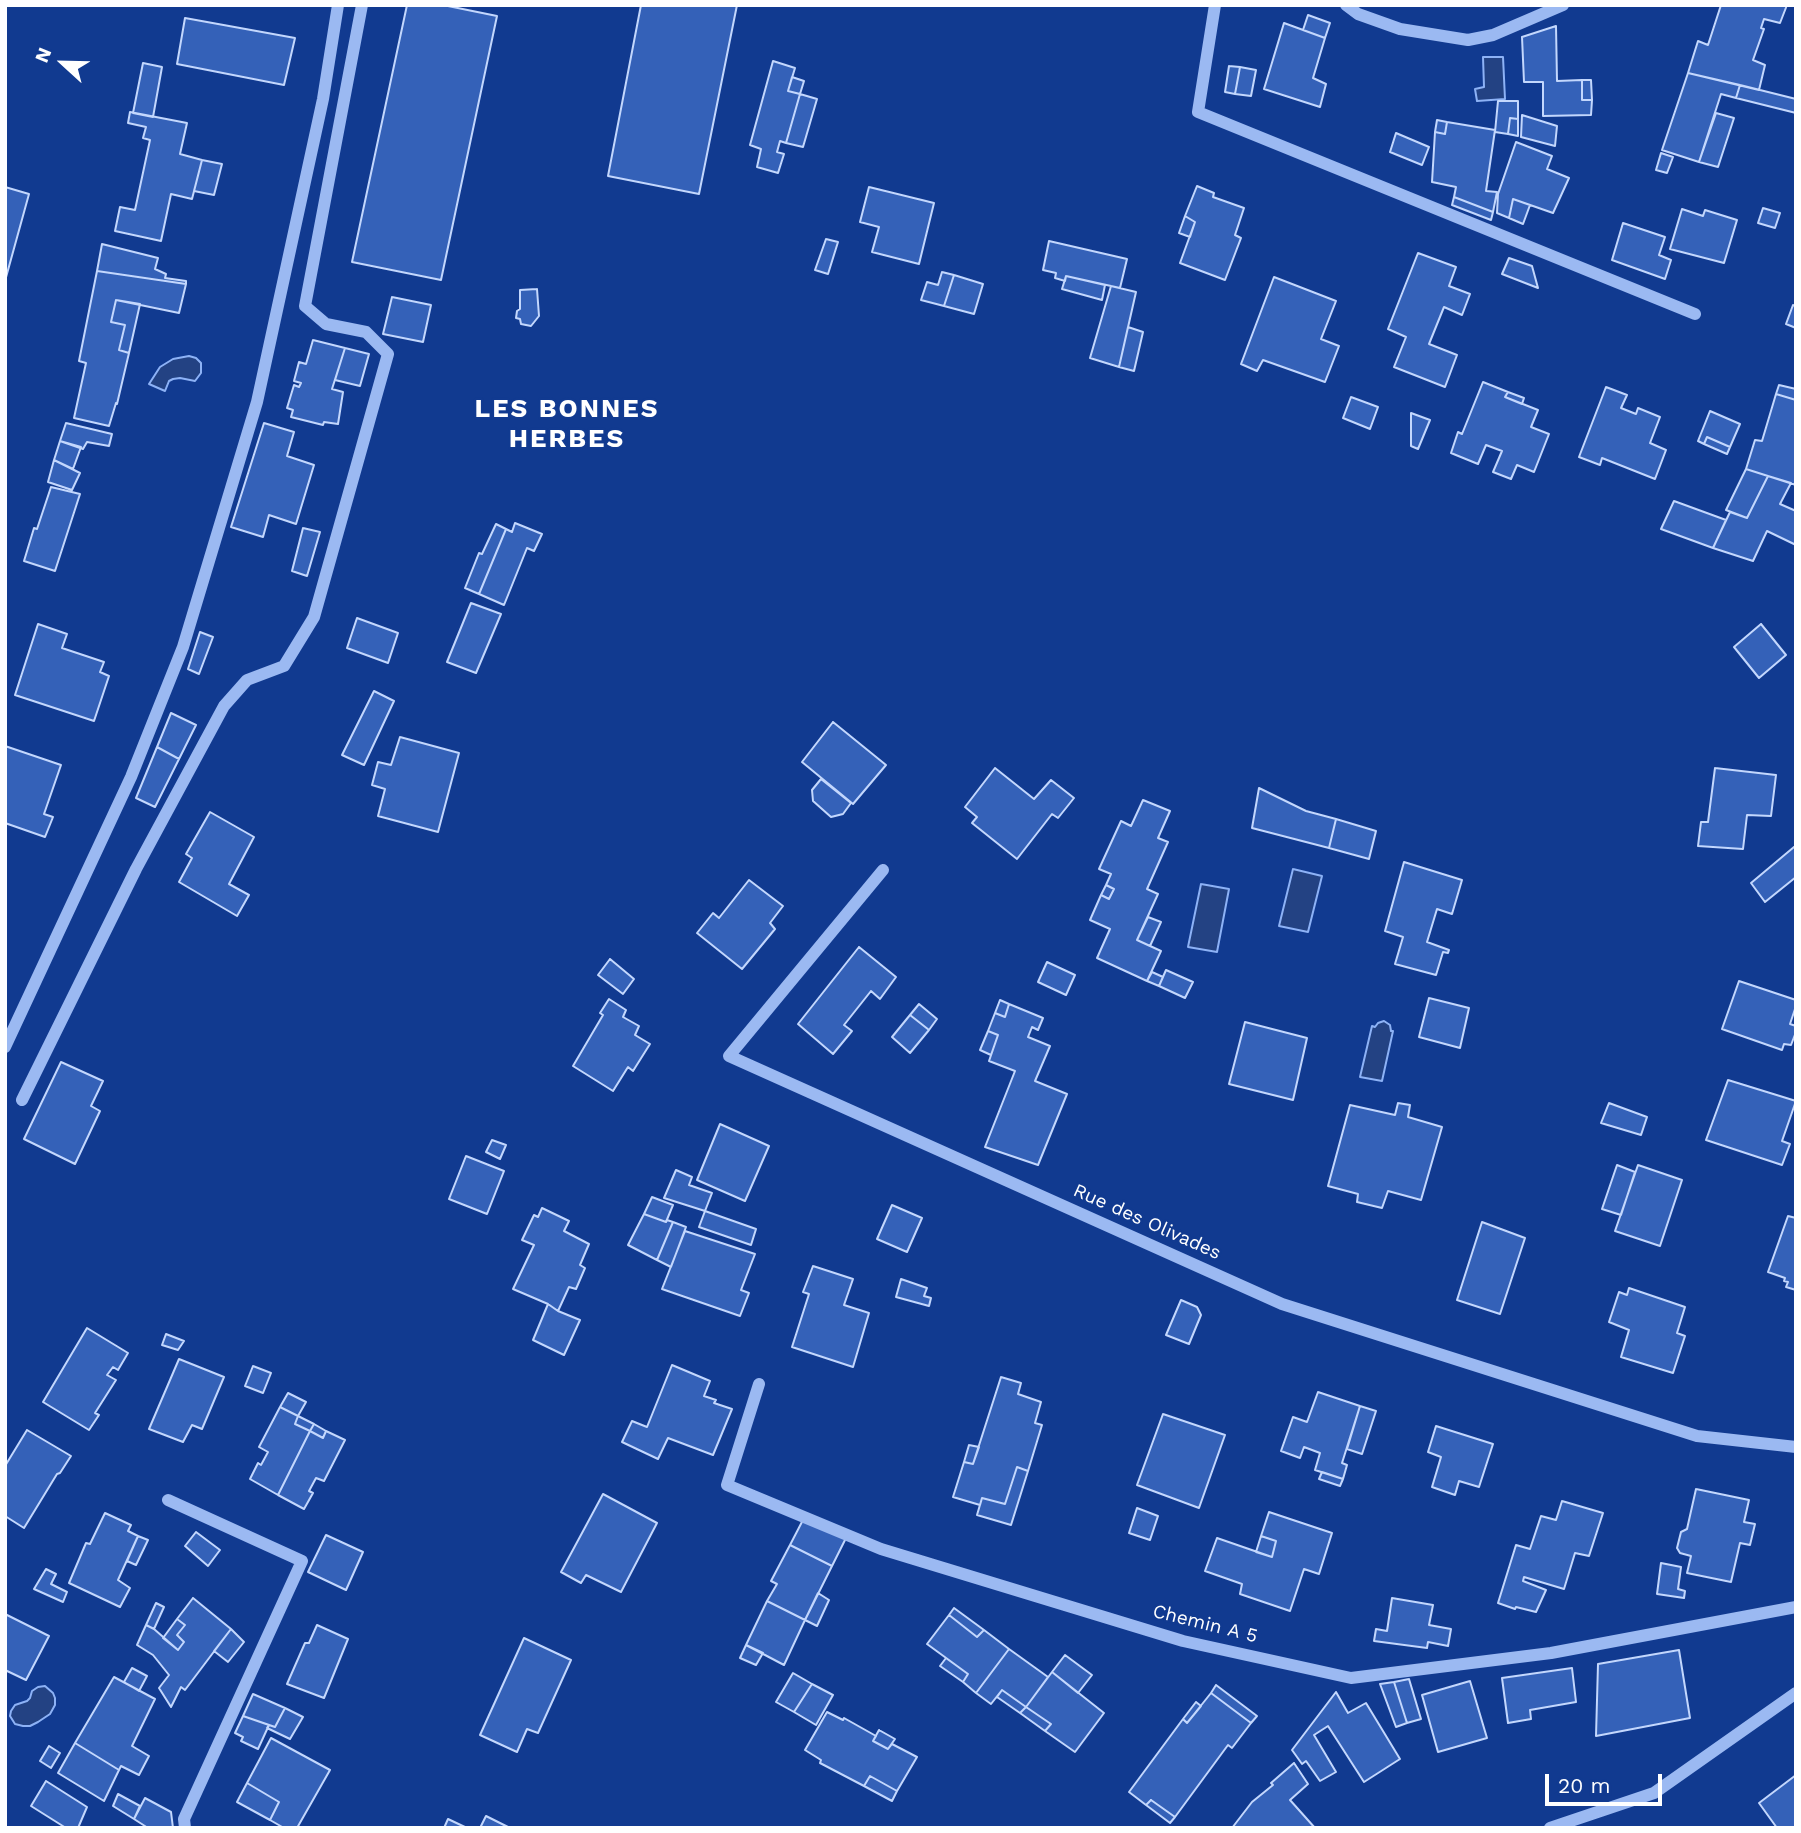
<!DOCTYPE html>
<style>
body{margin:0}
#map{position:relative;width:1801px;height:1833px;overflow:hidden;background:#113a90;font-family:"Work Sans",sans-serif}
canvas{display:block}
.frame{position:absolute;inset:0;border:7px solid #fff;pointer-events:none}
.north{position:absolute;left:28px;top:28px;width:70px;height:70px;-webkit-text-stroke:5px #113a90;paint-order:stroke;rotate:292deg;font-size:19px;font-weight:700;line-height:28px;text-align:center;color:#fff}
.north::after{content:'';display:block;margin:auto;width:24px;height:32px;background:#fff;clip-path:polygon(50% 0,100% 100%,50% 72%,0 100%)}
.scale{position:absolute;left:1545px;top:1774px;width:117px;height:32px;box-sizing:border-box;border:4px solid #fff;border-top:0;padding-left:9px;font-size:21px;line-height:24px;white-space:nowrap;color:#fff;-webkit-text-stroke:5px #113a90;paint-order:stroke}
</style>
<div id="map">
<canvas width="1801" height="1833"></canvas>
<div class="frame"></div>
<div class="north">N</div>
<div class="scale">20 m</div>
</div>
<script>
const g = document.querySelector('canvas').getContext('2d');
g.lineJoin = 'round';
function paint(path, color) {
  g.fillStyle = color;
  g.fill(path, 'evenodd');
}
function shape(rows) {
  const path = new Path2D();
  for (const r of rows) {
    path.moveTo(r[0], r[1]);
    for (let i = 2; i < r.length; i += 2) path.lineTo(r[i], r[i + 1]);
  }
  return path;
}
function trace(path, color, width, dash) {
  g.strokeStyle = color;
  g.lineWidth = width;
  g.lineCap = dash ? 'butt' : 'round';
  g.setLineDash(dash || []);
  g.stroke(path);
}
function write(font, color, halo, rows, align = 'center') {
  g.font = font + ' "Work Sans",sans-serif';
  g.lineWidth = 5;
  g.setLineDash([]);
  g.textBaseline = 'middle';
  g.strokeStyle = halo;
  g.fillStyle = color;
  for (const [text, x, y, turn = 0] of rows) {
    g.save();
    g.translate(x, y);
    g.rotate((+turn || 0) * Math.PI / 180);
    g.textAlign = isNaN(turn) ? turn : align;
    if (halo) g.strokeText(text, 0, 0);
    g.fillText(text, 0, 0);
    g.restore();
  }
}
const water = shape([
 [1483,57,1503,57,1505,99,1477,101,1475,89,1484,87,1483,57],
 [189,356,196,358,201,363,201,373,195,381,180,378,173,379,169,381,165,391,149,384,160,367,173,359,189,356],
 [1293,869,1322,876,1308,932,1279,926,1293,869],
 [1201,884,1229,889,1217,952,1188,947,1201,884],
 [1384,1021,1390,1025,1391,1031,1393,1031,1382,1081,1360,1077,1372,1026,1375,1027,1378,1023,1384,1021],
 [45,1686,53,1693,55,1698,55,1705,50,1714,38,1722,30,1726,23,1726,15,1724,10,1716,11,1711,15,1705,27,1701,30,1698,32,1691,38,1687,45,1686]
]);
paint(water, '#234283');
trace(water, '#8db2f6', 2);
const building = shape([
 [407,5,443,5,497,16,441,280,352,262,407,5],
 [641,5,737,5,699,194,608,176,641,5],
 [1721,5,1787,5,1780,23,1764,19,1761,28,1764,29,1753,60,1765,65,1759,90,1688,73,1698,41,1708,45,1721,5],
 [1308,15,1330,23,1325,38,1303,30,1308,15],
 [185,18,295,38,284,85,177,64,185,18],
 [1284,23,1325,38,1313,78,1326,84,1320,107,1264,89,1284,23],
 [1556,26,1557,81,1582,80,1582,100,1592,100,1591,115,1543,116,1543,82,1524,82,1522,37,1556,26],
 [773,61,795,68,788,91,800,94,786,143,780,141,777,152,784,154,778,173,757,167,761,149,750,145,773,61],
 [143,63,162,67,153,117,133,113,143,63],
 [1229,66,1240,67,1235,94,1225,92,1229,66],
 [1240,67,1256,70,1251,96,1235,94,1240,67],
 [1688,73,1740,85,1736,98,1721,94,1699,162,1662,150,1688,73],
 [792,77,804,81,800,94,788,91,792,77],
 [1582,80,1591,80,1592,100,1582,100,1582,80],
 [1740,85,1796,99,1796,113,1736,98,1740,85],
 [800,94,817,99,803,147,786,143,800,94],
 [1498,101,1518,101,1518,119,1510,118,1508,134,1495,132,1498,101],
 [130,112,187,123,180,154,202,160,192,199,171,194,161,241,115,231,120,207,135,210,150,140,143,138,146,127,128,123,130,112],
 [1716,113,1734,118,1718,167,1699,162,1716,113],
 [1522,115,1557,126,1555,146,1521,137,1522,115],
 [1510,118,1518,119,1518,136,1508,134,1510,118],
 [1437,120,1447,122,1445,134,1435,132,1437,120],
 [1447,122,1495,130,1486,191,1497,192,1493,212,1454,197,1456,187,1432,182,1435,132,1445,134,1447,122],
 [1396,133,1429,147,1422,165,1390,152,1396,133],
 [1516,142,1552,156,1547,169,1569,178,1553,213,1513,199,1509,218,1497,213,1498,194,1516,142],
 [1661,153,1673,157,1667,173,1656,170,1661,153],
 [202,160,222,164,214,195,194,191,202,160],
 [1197,186,1214,193,1213,197,1244,208,1235,235,1241,238,1225,280,1180,263,1195,222,1185,216,1197,186],
 [5,187,29,194,5,281,5,187],
 [869,187,934,203,919,264,872,252,879,227,860,222,869,187],
 [1454,197,1493,212,1491,220,1452,205,1454,197],
 [1513,199,1530,205,1523,224,1509,218,1513,199],
 [1763,208,1780,213,1775,228,1758,223,1763,208],
 [1682,209,1703,216,1705,210,1737,220,1724,263,1670,249,1682,209],
 [1185,216,1195,222,1190,237,1179,233,1185,216],
 [1623,223,1665,237,1659,255,1671,260,1665,279,1612,260,1623,223],
 [826,239,838,242,828,274,815,270,826,239],
 [1049,241,1127,259,1120,288,1066,276,1065,281,1055,278,1056,273,1043,270,1049,241],
 [102,244,158,258,155,269,166,274,165,278,186,281,186,284,97,271,102,244],
 [1418,253,1456,267,1449,286,1470,294,1462,315,1444,307,1429,344,1457,355,1445,387,1394,367,1406,337,1388,329,1418,253],
 [1509,258,1532,266,1538,288,1502,274,1509,258],
 [97,271,186,284,179,313,116,300,111,322,125,325,119,350,129,353,117,404,116,403,109,426,74,418,86,363,79,361,97,271],
 [942,272,954,275,944,306,921,300,927,282,938,285,942,272],
 [954,275,983,284,974,314,944,306,954,275],
 [1066,276,1105,285,1102,300,1062,289,1066,276],
 [1274,277,1336,301,1321,339,1339,346,1325,382,1263,360,1257,371,1241,364,1274,277],
 [1111,286,1136,292,1119,367,1090,358,1111,286],
 [537,289,539,316,531,326,521,324,520,319,516,318,517,311,520,309,520,290,537,289],
 [392,297,431,305,423,342,383,334,392,297],
 [116,300,140,304,129,353,119,350,125,325,111,322,116,300],
 [1793,305,1796,306,1796,328,1786,324,1793,305],
 [1128,327,1143,332,1134,371,1119,367,1128,327],
 [313,340,345,348,332,389,343,392,338,424,324,422,323,425,291,417,293,410,287,408,294,385,299,387,301,383,294,381,299,362,306,364,313,340],
 [345,348,369,354,360,386,335,380,345,348],
 [1483,382,1508,392,1505,397,1538,410,1531,427,1549,434,1534,472,1517,465,1511,479,1493,472,1502,451,1486,445,1478,464,1451,453,1458,432,1462,434,1483,382],
 [1779,385,1796,389,1796,400,1776,394,1779,385],
 [1606,387,1627,395,1621,408,1636,414,1638,408,1660,417,1650,443,1666,450,1655,479,1602,458,1600,465,1579,457,1606,387],
 [1508,392,1524,398,1522,404,1505,397,1508,392],
 [1776,394,1796,400,1796,485,1746,469,1755,440,1762,441,1776,394],
 [1351,397,1378,407,1370,429,1343,418,1351,397],
 [1710,411,1740,424,1730,447,1707,437,1704,444,1698,441,1710,411],
 [1411,413,1430,420,1418,449,1411,446,1411,413],
 [66,423,112,434,109,446,87,442,83,449,60,441,66,423],
 [264,423,294,432,287,456,314,465,296,524,269,515,263,537,231,527,264,423],
 [1707,437,1730,447,1727,454,1704,444,1707,437],
 [60,441,81,447,73,469,54,460,60,441],
 [54,460,80,473,72,490,48,482,54,460],
 [1746,469,1768,476,1747,518,1726,510,1746,469],
 [1768,476,1791,483,1780,504,1796,511,1796,545,1767,531,1753,561,1713,548,1730,512,1747,518,1768,476],
 [51,487,80,494,55,571,24,561,34,528,37,529,51,487],
 [1674,501,1726,520,1713,548,1661,529,1674,501],
 [515,523,542,534,534,551,527,548,504,605,479,594,506,529,512,532,515,523],
 [496,524,506,529,479,594,465,588,479,553,482,554,496,524],
 [303,528,320,532,307,576,292,571,303,528],
 [471,603,501,614,476,673,447,662,471,603],
 [357,618,398,633,388,663,347,648,357,618],
 [38,624,67,634,62,648,104,662,100,672,109,676,94,721,15,695,38,624],
 [1761,624,1786,655,1759,678,1734,647,1761,624],
 [200,632,213,637,199,674,188,669,200,632],
 [374,691,394,701,364,765,342,755,374,691],
 [171,713,196,725,179,759,157,747,171,713],
 [833,722,886,765,853,804,802,762,833,722],
 [400,737,459,753,438,832,378,816,385,789,372,785,378,762,391,765,400,737],
 [5,746,61,765,44,814,53,817,45,837,5,823,5,746],
 [157,747,179,759,155,807,136,798,157,747],
 [995,768,1034,799,1051,780,1074,798,1058,818,1052,814,1017,859,972,823,977,817,965,807,995,768],
 [1715,768,1776,775,1771,816,1747,815,1743,849,1698,846,1701,822,1708,822,1715,768],
 [821,779,851,803,843,814,831,817,813,801,812,790,821,779],
 [1259,788,1306,811,1336,819,1329,848,1252,828,1259,788],
 [1143,800,1170,811,1158,838,1168,842,1147,889,1158,894,1137,940,1161,951,1147,981,1097,958,1110,929,1090,920,1101,895,1109,899,1114,889,1106,885,1111,874,1099,869,1121,821,1131,826,1143,800],
 [210,812,254,837,229,884,249,895,237,916,179,882,192,858,186,854,210,812],
 [1336,819,1376,831,1369,859,1329,848,1336,819],
 [1794,847,1796,850,1796,877,1765,902,1751,883,1794,847],
 [1404,862,1462,880,1452,914,1437,909,1427,942,1449,950,1448,953,1443,952,1436,975,1395,964,1403,937,1385,931,1404,862],
 [749,880,783,906,770,923,775,929,742,969,697,933,713,913,719,918,749,880],
 [1106,885,1114,889,1109,899,1101,895,1106,885],
 [1148,917,1161,922,1150,946,1137,940,1148,917],
 [859,947,896,977,880,999,871,991,844,1025,852,1031,833,1054,798,1024,859,947],
 [610,959,634,979,623,994,598,975,610,959],
 [1047,962,1075,975,1066,995,1038,982,1047,962],
 [1166,970,1193,982,1185,998,1159,986,1166,970],
 [1152,972,1163,977,1159,986,1147,981,1152,972],
 [1739,981,1796,1000,1796,1006,1790,1024,1796,1026,1796,1032,1791,1045,1784,1044,1782,1050,1722,1029,1739,981],
 [1429,998,1469,1008,1460,1048,1419,1037,1429,998],
 [609,999,626,1010,623,1017,639,1026,635,1035,650,1044,633,1071,628,1067,613,1091,573,1066,603,1015,600,1013,609,999],
 [1000,1000,1009,1004,1005,1017,995,1013,1000,1000],
 [919,1004,937,1019,929,1030,910,1015,919,1004],
 [1009,1004,1043,1018,1038,1030,1032,1027,1028,1037,1050,1046,1035,1081,1067,1094,1038,1165,985,1147,1015,1071,989,1061,998,1035,988,1031,995,1013,1005,1017,1009,1004],
 [910,1015,929,1030,910,1053,892,1037,910,1015],
 [1245,1022,1307,1038,1293,1100,1229,1084,1245,1022],
 [988,1031,998,1035,991,1055,980,1050,988,1031],
 [61,1062,103,1081,91,1106,100,1111,75,1164,24,1139,61,1062],
 [1728,1080,1796,1101,1782,1141,1790,1144,1782,1165,1706,1140,1728,1080],
 [1398,1103,1410,1105,1408,1117,1442,1127,1421,1200,1388,1191,1382,1208,1357,1202,1358,1194,1328,1186,1350,1105,1395,1115,1398,1103],
 [1609,1103,1647,1117,1641,1135,1601,1123,1609,1103],
 [720,1124,769,1146,745,1201,697,1180,720,1124],
 [492,1140,506,1145,500,1159,486,1152,492,1140],
 [466,1156,504,1171,487,1214,449,1199,466,1156],
 [1617,1165,1635,1172,1621,1215,1602,1209,1617,1165],
 [1638,1165,1682,1180,1660,1246,1615,1231,1638,1165],
 [676,1170,692,1177,689,1185,712,1193,705,1211,664,1198,676,1170],
 [652,1197,673,1205,666,1222,644,1214,652,1197],
 [892,1205,922,1218,907,1252,877,1239,892,1205],
 [542,1208,569,1221,564,1231,589,1244,580,1265,585,1268,576,1289,569,1287,558,1311,548,1304,513,1289,534,1245,522,1240,534,1215,538,1217,542,1208],
 [705,1211,756,1229,751,1245,699,1227,705,1211],
 [644,1214,666,1222,667,1220,673,1222,657,1260,628,1245,644,1214],
 [1788,1216,1796,1218,1796,1290,1786,1287,1788,1282,1784,1281,1785,1278,1768,1272,1788,1216],
 [673,1222,686,1227,671,1267,657,1260,673,1222],
 [1482,1222,1525,1238,1500,1314,1457,1300,1482,1222],
 [685,1231,755,1254,741,1290,749,1293,740,1316,662,1289,685,1231],
 [813,1266,853,1279,844,1305,869,1313,853,1367,792,1347,809,1294,803,1292,813,1266],
 [901,1279,927,1288,924,1296,931,1298,929,1306,896,1297,901,1279],
 [1629,1288,1685,1307,1677,1333,1685,1336,1673,1373,1621,1357,1629,1330,1609,1322,1619,1292,1627,1295,1629,1288],
 [1181,1300,1197,1307,1201,1315,1189,1344,1166,1335,1181,1300],
 [548,1304,558,1311,580,1320,564,1355,533,1340,548,1304],
 [87,1328,128,1353,118,1370,113,1367,107,1375,116,1380,95,1413,99,1415,89,1430,43,1402,87,1328],
 [166,1334,184,1341,178,1350,162,1345,166,1334],
 [179,1359,224,1377,202,1429,192,1425,183,1442,149,1429,179,1359],
 [672,1365,710,1381,704,1396,716,1400,714,1403,732,1409,713,1455,668,1438,658,1459,622,1442,632,1421,647,1427,672,1365],
 [253,1366,271,1373,263,1393,245,1386,253,1366],
 [1001,1377,1021,1383,1018,1394,1041,1402,1035,1423,1042,1425,1028,1471,1017,1467,1005,1504,982,1498,980,1505,953,1497,964,1462,973,1464,1001,1377],
 [1318,1392,1360,1406,1342,1463,1347,1465,1343,1479,1315,1470,1320,1453,1304,1447,1300,1458,1281,1451,1293,1417,1307,1422,1318,1392],
 [288,1393,306,1402,298,1416,280,1407,288,1393],
 [1360,1406,1376,1411,1362,1454,1347,1449,1360,1406],
 [280,1407,298,1416,295,1424,310,1431,278,1495,250,1479,258,1463,261,1465,268,1452,259,1447,280,1407],
 [1163,1414,1225,1435,1199,1508,1137,1485,1163,1414],
 [298,1416,314,1424,310,1431,295,1424,298,1416],
 [314,1424,326,1431,323,1438,310,1431,314,1424],
 [1436,1426,1493,1444,1479,1487,1459,1481,1455,1495,1432,1487,1441,1457,1428,1452,1436,1426],
 [27,1430,71,1456,60,1473,57,1474,24,1528,5,1516,5,1466,27,1430],
 [310,1431,323,1438,326,1431,345,1440,324,1481,316,1478,309,1491,313,1493,304,1509,278,1495,310,1431],
 [969,1445,979,1447,973,1464,964,1462,969,1445],
 [1017,1467,1028,1471,1011,1525,977,1515,982,1498,1005,1504,1017,1467],
 [1322,1472,1343,1479,1340,1486,1319,1479,1322,1472],
 [1696,1489,1749,1500,1744,1522,1755,1524,1750,1545,1740,1543,1731,1582,1687,1573,1691,1556,1680,1553,1677,1548,1681,1532,1687,1529,1696,1489],
 [603,1494,657,1523,621,1592,586,1575,581,1583,561,1572,603,1494],
 [1562,1501,1603,1513,1589,1556,1575,1553,1564,1589,1524,1577,1523,1581,1546,1590,1536,1612,1516,1607,1515,1609,1498,1603,1516,1545,1530,1549,1541,1516,1556,1520,1562,1501],
 [1137,1508,1158,1516,1150,1540,1129,1533,1137,1508],
 [1269,1512,1332,1533,1319,1574,1304,1569,1290,1611,1240,1594,1242,1584,1205,1571,1217,1538,1272,1557,1276,1541,1261,1536,1269,1512],
 [105,1513,131,1525,128,1531,138,1536,118,1580,130,1588,120,1607,69,1583,86,1543,90,1544,105,1513],
 [804,1518,847,1536,832,1566,790,1545,804,1518],
 [196,1532,220,1550,208,1566,185,1546,196,1532],
 [326,1535,363,1552,346,1590,308,1572,326,1535],
 [138,1536,148,1540,136,1565,127,1561,138,1536],
 [1261,1536,1276,1541,1272,1557,1256,1552,1261,1536],
 [790,1545,832,1566,805,1620,767,1601,777,1584,771,1581,790,1545],
 [1661,1563,1681,1567,1678,1589,1685,1591,1684,1598,1657,1594,1661,1563],
 [46,1569,56,1574,51,1584,67,1592,63,1602,34,1589,46,1569],
 [818,1593,829,1600,817,1626,805,1620,818,1593],
 [193,1598,231,1629,185,1690,181,1687,171,1707,159,1688,169,1675,153,1655,137,1645,146,1625,154,1629,178,1650,184,1642,177,1635,185,1625,177,1619,193,1598],
 [1392,1598,1433,1605,1429,1625,1451,1629,1448,1646,1428,1642,1427,1648,1374,1641,1376,1629,1387,1631,1392,1598],
 [767,1601,805,1620,784,1665,746,1645,767,1601],
 [156,1603,164,1607,154,1629,146,1625,156,1603],
 [954,1608,984,1630,977,1637,949,1615,954,1608],
 [5,1614,49,1636,26,1680,5,1670,5,1614],
 [949,1615,977,1637,984,1630,1009,1649,976,1693,963,1682,968,1674,927,1644,949,1615],
 [177,1619,185,1625,177,1635,184,1642,178,1650,163,1638,177,1619],
 [317,1625,348,1639,324,1698,287,1684,305,1643,309,1643,317,1625],
 [231,1629,244,1642,228,1662,214,1651,231,1629],
 [524,1638,571,1660,538,1733,527,1729,517,1752,480,1735,524,1638],
 [746,1645,763,1653,756,1665,740,1658,746,1645],
 [1009,1649,1048,1677,1026,1707,1002,1690,991,1704,976,1693,1009,1649],
 [1679,1650,1690,1718,1596,1736,1598,1664,1679,1650],
 [1065,1655,1092,1675,1078,1693,1052,1672,1065,1655],
 [946,1658,968,1674,963,1682,940,1666,946,1658],
 [132,1668,147,1676,139,1691,124,1682,132,1668],
 [1572,1668,1576,1702,1530,1710,1531,1719,1508,1723,1502,1678,1572,1668],
 [1052,1672,1104,1713,1075,1752,1045,1731,1051,1724,1026,1707,1052,1672],
 [793,1673,812,1684,794,1712,776,1702,793,1673],
 [114,1677,155,1699,132,1746,149,1756,139,1775,121,1766,119,1770,75,1743,114,1677],
 [1409,1679,1421,1719,1407,1723,1394,1682,1409,1679],
 [1470,1681,1487,1738,1438,1752,1422,1695,1470,1681],
 [1394,1682,1407,1723,1396,1727,1380,1684,1394,1682],
 [812,1684,833,1695,816,1725,794,1712,812,1684],
 [1216,1685,1257,1716,1251,1723,1211,1693,1216,1685],
 [1002,1690,1026,1707,1020,1713,997,1697,1002,1690],
 [1336,1692,1348,1713,1366,1703,1400,1759,1364,1782,1328,1726,1314,1735,1336,1772,1320,1781,1306,1761,1302,1764,1292,1750,1336,1692],
 [1211,1693,1251,1723,1232,1748,1228,1745,1175,1817,1151,1800,1146,1805,1129,1792,1183,1719,1187,1723,1211,1693],
 [253,1694,285,1708,275,1727,243,1716,253,1694],
 [1196,1702,1201,1706,1187,1723,1183,1719,1196,1702],
 [1026,1707,1051,1724,1045,1731,1020,1713,1026,1707],
 [285,1708,303,1717,290,1739,267,1728,269,1725,275,1727,285,1708],
 [827,1712,843,1720,844,1718,876,1736,873,1741,888,1749,892,1744,917,1757,897,1791,870,1776,864,1786,820,1763,821,1760,805,1750,827,1712],
 [243,1716,269,1725,258,1749,241,1741,243,1737,235,1733,243,1716],
 [879,1730,895,1739,888,1749,873,1741,879,1730],
 [271,1738,330,1770,297,1828,284,1828,270,1820,279,1802,247,1783,271,1738],
 [75,1743,119,1770,104,1801,58,1773,75,1743],
 [49,1746,60,1753,51,1768,40,1761,49,1746],
 [1294,1763,1308,1784,1290,1800,1315,1828,1232,1828,1252,1802,1273,1785,1271,1783,1294,1763],
 [1796,1775,1796,1828,1777,1828,1759,1803,1796,1775],
 [870,1776,897,1791,892,1801,864,1786,870,1776],
 [46,1781,87,1807,78,1828,66,1828,31,1806,46,1781],
 [247,1783,279,1802,270,1820,237,1802,247,1783],
 [118,1794,140,1806,134,1819,113,1806,118,1794],
 [145,1798,171,1812,173,1828,148,1828,134,1819,145,1798],
 [1151,1800,1175,1817,1170,1823,1146,1805,1151,1800],
 [486,1816,510,1828,480,1828,486,1816],
 [448,1819,467,1828,444,1828,448,1819]
]);
paint(building, '#3461b8');
trace(building, '#c3d7fd', 2);
trace(shape([
 [1215,5,1198,112,1695,314],
 [1346,5,1358,14,1400,29,1468,40,1493,35,1563,5],
 [883,870,729,1056,1282,1304,1697,1436,1796,1447],
 [5,1047,131,777,183,647,257,402,323,99,338,5],
 [22,1100,136,869,224,706,247,680,284,666,314,617,388,354,366,332,326,324,305,306,362,5],
 [759,1384,727,1485,881,1549,1183,1641,1351,1678,1551,1653,1796,1607],
 [168,1500,302,1561,184,1819,185,1828],
 [1550,1828,1654,1793,1796,1693]
]), '#9bb9f2', 12);
write('19px', '#fff', '#113a90', [
 ["Rue des Olivades",1147,1222,24],
 ["Chemin A 5",1205,1624,14]
]);
g.letterSpacing = '2px';
write('bold 26px', '#fff', '#113a90', [
 ["LES BONNES",567,409],
 ["HERBES",567,439]
]);
g.letterSpacing = '0px';
</script>
